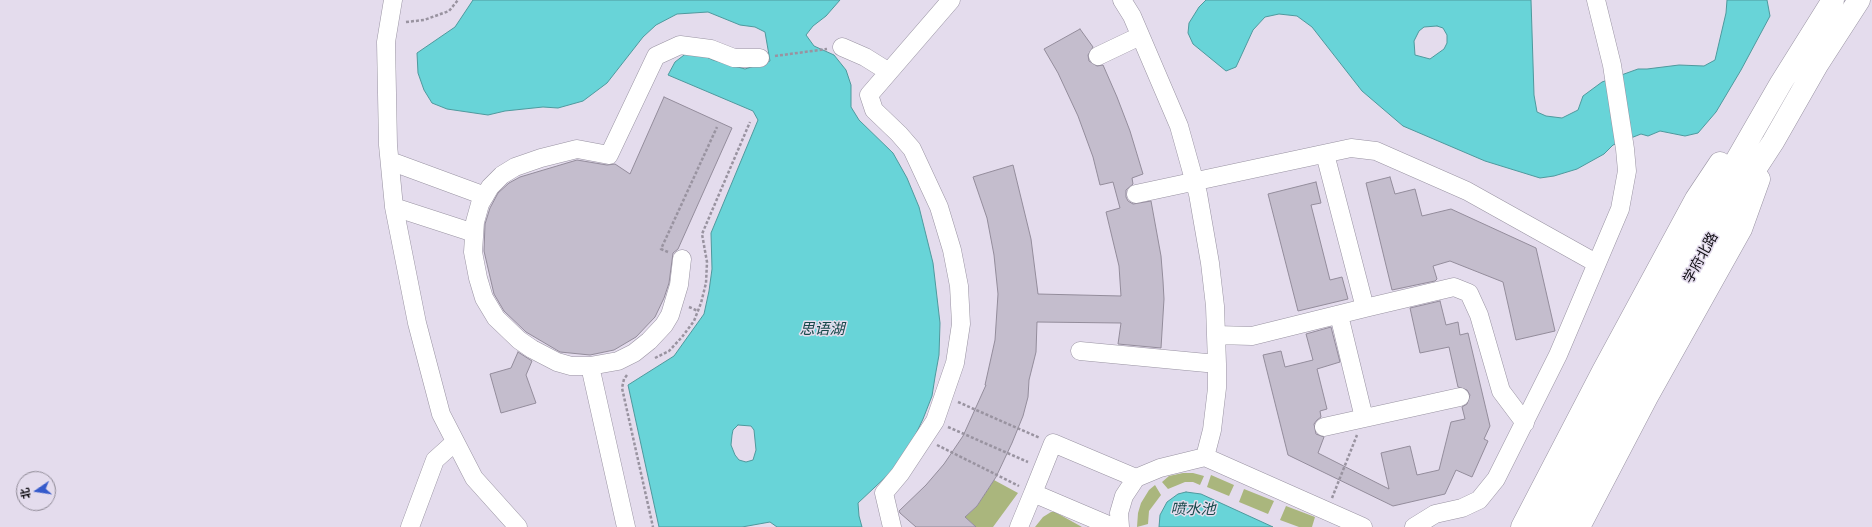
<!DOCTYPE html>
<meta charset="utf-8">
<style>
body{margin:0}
#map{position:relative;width:1872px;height:527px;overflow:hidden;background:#e4dced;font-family:"Open Sans","Noto Sans SC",sans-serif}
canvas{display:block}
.north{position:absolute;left:16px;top:471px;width:40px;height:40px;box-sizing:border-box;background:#e4dced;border:1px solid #8f8a96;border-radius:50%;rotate:257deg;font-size:11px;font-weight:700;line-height:16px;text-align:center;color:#100e13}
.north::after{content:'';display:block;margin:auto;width:14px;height:18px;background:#355acb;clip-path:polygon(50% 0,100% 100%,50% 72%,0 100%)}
</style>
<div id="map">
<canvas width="1872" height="527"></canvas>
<div class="north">北</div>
</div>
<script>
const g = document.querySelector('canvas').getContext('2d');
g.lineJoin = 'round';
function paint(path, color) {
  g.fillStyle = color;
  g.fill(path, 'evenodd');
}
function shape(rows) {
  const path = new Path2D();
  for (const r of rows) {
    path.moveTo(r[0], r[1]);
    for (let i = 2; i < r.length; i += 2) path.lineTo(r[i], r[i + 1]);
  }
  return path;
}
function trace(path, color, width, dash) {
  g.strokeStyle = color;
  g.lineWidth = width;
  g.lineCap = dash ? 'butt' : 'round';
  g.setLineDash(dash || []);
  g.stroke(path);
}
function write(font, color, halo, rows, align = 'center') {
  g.font = font + ' "Open Sans","Noto Sans SC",sans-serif';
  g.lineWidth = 3;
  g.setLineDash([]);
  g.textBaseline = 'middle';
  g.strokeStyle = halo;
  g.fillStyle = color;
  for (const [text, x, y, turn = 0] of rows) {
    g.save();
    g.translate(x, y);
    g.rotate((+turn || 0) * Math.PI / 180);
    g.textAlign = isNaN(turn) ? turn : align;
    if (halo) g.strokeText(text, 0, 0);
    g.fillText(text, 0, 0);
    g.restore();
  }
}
paint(shape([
 [1183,473,1193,473,1204,476,1200,485,1193,482,1185,482,1168,489,1162,482,1169,476],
 [1211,475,1234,485,1229,496,1207,487],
 [994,480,1018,493,993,527,976,527,965,517,977,506],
 [1155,485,1161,495,1149,511,1148,524,1137,527,1138,513,1141,503,1149,490],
 [1244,489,1274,501,1268,514,1239,502],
 [1286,506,1315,517,1312,527,1299,527,1280,520],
 [1051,512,1055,512,1082,527,1035,527,1043,517]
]), '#aab67d');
const water = shape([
 [473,0,840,0,826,16,813,26,806,35,814,46,834,55,846,70,851,85,851,107,859,120,893,153,907,178,919,207,933,263,940,323,939,355,935,377,932,396,923,419,912,442,891,472,858,503,859,516,862,527,777,527,770,522,742,527,659,527,628,385,674,356,704,314,709,291,712,269,711,233,758,120,753,111,668,75,675,62,688,52,702,55,713,60,745,69,770,61,765,32,755,27,740,25,708,12,677,14,656,25,643,37,607,83,583,101,558,108,543,107,505,111,488,115,447,109,432,103,424,90,418,73,417,53,455,27,473,0],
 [738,425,751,426,754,430,756,450,753,460,746,462,739,460,735,455,731,445,732,435,733,430,738,425],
 [1206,0,1531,0,1534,95,1537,112,1546,116,1562,118,1578,110,1583,96,1602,82,1638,69,1647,69,1679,65,1704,66,1715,60,1726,13,1727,0,1767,0,1770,16,1741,70,1716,112,1698,133,1685,136,1660,131,1648,136,1641,134,1613,145,1604,154,1577,169,1554,176,1540,178,1485,161,1403,126,1362,91,1312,27,1297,16,1279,14,1265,17,1253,30,1236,67,1226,71,1193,44,1188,33,1189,23,1199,7,1206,0],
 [1437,26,1443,28,1447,35,1447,43,1444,49,1430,59,1415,55,1414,41,1419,31,1424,27,1437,26],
 [1186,492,1201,494,1273,527,1159,527,1160,515,1167,502,1178,494,1186,492]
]);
paint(water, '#68d4d8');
trace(water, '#4e999d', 1);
const building = shape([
 [1080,29,1093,47,1088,55,1089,61,1097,66,1103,65,1117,97,1130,131,1143,174,1132,178,1133,184,1126,190,1126,197,1128,201,1133,204,1151,201,1161,256,1163,281,1164,299,1161,348,1118,344,1121,323,1037,322,1036,352,1029,380,1028,397,1023,416,1012,443,996,477,977,506,965,517,976,527,916,527,900,513,899,511,926,485,944,464,963,436,986,385,985,385,995,340,998,294,994,255,987,218,973,177,1013,165,1031,239,1038,294,1121,296,1119,266,1106,212,1120,208,1113,182,1100,185,1093,157,1078,116,1058,73,1044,49,1080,29],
 [664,97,732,128,678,249,673,253,669,283,664,298,655,317,636,337,614,350,590,355,560,352,526,332,504,311,494,294,484,251,485,224,490,208,498,193,509,183,520,177,577,160,607,165,615,164,630,174,664,97],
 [1390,177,1395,194,1415,189,1422,216,1451,209,1536,248,1555,331,1516,340,1503,282,1450,261,1433,266,1437,279,1435,281,1392,290,1366,183,1390,177],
 [1316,182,1321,203,1311,205,1330,280,1342,277,1348,299,1298,311,1268,194,1316,182],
 [1440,301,1446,325,1458,322,1460,335,1468,333,1490,426,1484,439,1488,441,1472,477,1456,470,1445,494,1393,506,1288,455,1263,355,1281,351,1285,367,1313,360,1306,334,1331,327,1340,362,1317,369,1327,409,1320,411,1321,417,1317,420,1314,424,1316,434,1324,437,1318,453,1389,489,1381,453,1410,446,1417,475,1439,470,1451,422,1465,419,1462,407,1467,404,1470,395,1467,390,1458,387,1449,347,1420,353,1410,308,1440,301],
 [518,352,532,361,526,375,536,403,501,413,490,374,511,368,518,352]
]);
paint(building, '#c4bdcd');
trace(building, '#938c9b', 1);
const minor = shape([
 [393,0,386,42,388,145,394,207,417,323,441,414,474,478,518,527],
 [1122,0,1132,16,1179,126,1198,194,1210,263,1215,306,1217,364,1217,388,1212,430,1205,457],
 [842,47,865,57,889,72],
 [1098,56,1140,36],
 [390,161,485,196],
 [1136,194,1351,148,1376,151,1467,191,1596,263],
 [394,207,474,233],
 [682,259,679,285,670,315,664,325,649,341,634,353,618,361,590,366,571,366,557,362,532,349,519,340,496,318,484,298,478,278,473,252,475,222,480,204,490,187,502,175,515,167,541,158,577,149,609,155,656,56,680,45,711,49,734,58,760,58],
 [1365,308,1454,287,1469,293,1479,315,1501,391,1525,423],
 [1339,315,1364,418],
 [1216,335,1252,336,1365,308,1325,154],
 [1080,351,1217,364],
 [590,366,626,527],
 [1324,427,1460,397],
 [1033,493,1053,443,1136,478],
 [410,527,435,460,455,442],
 [892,527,884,493,900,474,935,421,955,363,961,324,959,286,952,250,939,207,912,149,899,134,874,110,869,95,951,0],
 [1019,527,1033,493,1113,527],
 [1120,527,1119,513,1124,496,1136,478,1160,468,1205,457,1363,527],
 [1414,527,1435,514,1462,508,1479,500,1496,479,1558,355,1620,209,1627,171,1625,149,1612,65,1596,0]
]);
const major = shape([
 [1522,527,1603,371,1696,199,1720,163],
 [1541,527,1584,441,1709,208,1781,83,1833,0],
 [1561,527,1615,417,1724,217,1773,142,1817,65,1859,0],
 [1579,527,1647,397,1741,229,1759,179]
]);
trace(minor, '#9993a2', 19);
trace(major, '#9993a2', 23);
trace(shape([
 [406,22,424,20,449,11,458,0],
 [775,56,827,49],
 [668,252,661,249,717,127],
 [689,307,698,311],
 [655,358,669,351,682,337,694,321,701,303,706,283,707,262,702,234,750,122],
 [627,375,624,379,622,388,653,527],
 [958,402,1040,438],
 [948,427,1028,462],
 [937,445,1019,486],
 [1332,498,1357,435]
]), '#9993a0', 2.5, [3, 2]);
trace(minor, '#fff', 18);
trace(major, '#fff', 22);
write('14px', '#100e13', '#e4dced', [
 ["学府北路",1701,258,-61]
]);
write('italic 15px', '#17484a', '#e4dced', [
 ["思语湖",822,330],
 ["喷水池",1193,510]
]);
</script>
